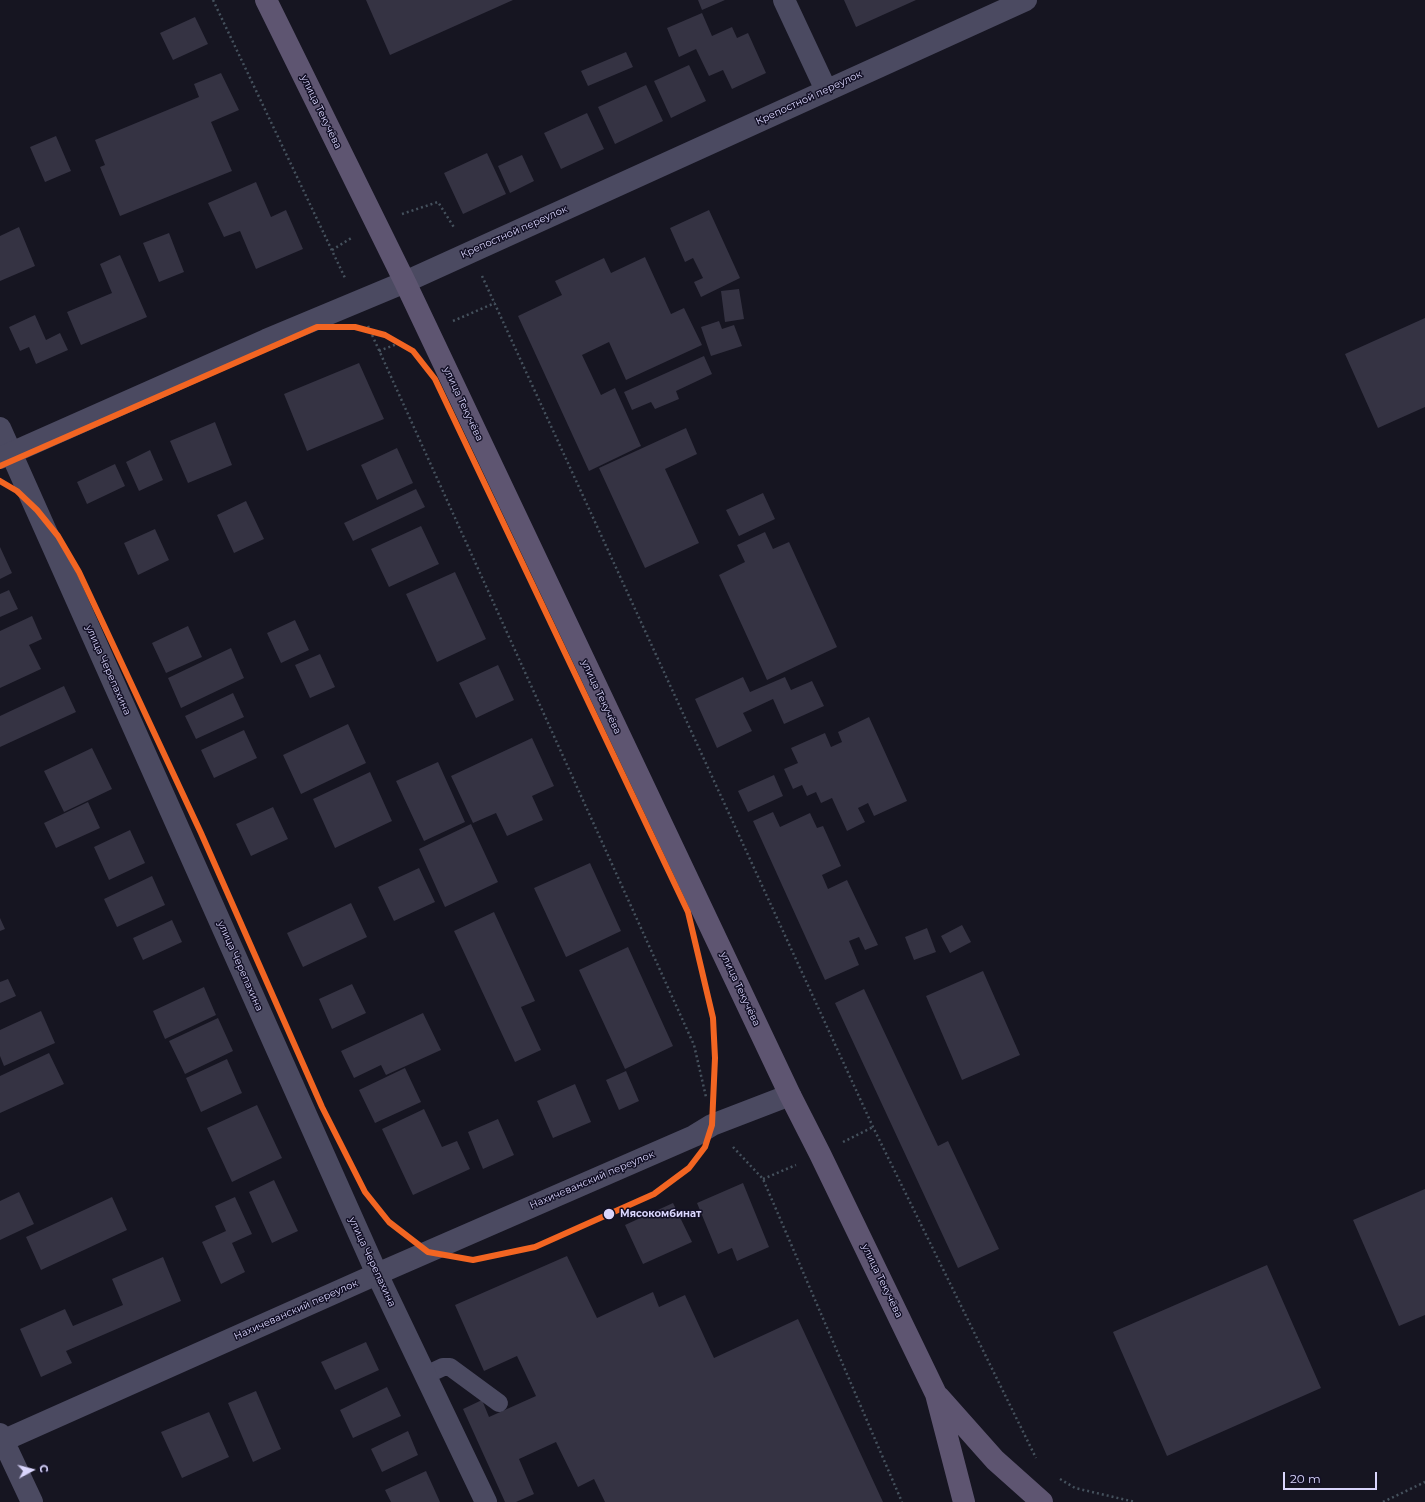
<!DOCTYPE html>
<meta charset="utf-8">
<style>
body{margin:0}
#map{position:relative;width:1425px;height:1502px;overflow:hidden;background:#161521;font-family:Montserrat,sans-serif}
canvas{display:block}
.north{position:absolute;left:12px;top:1450px;width:40px;height:40px;-webkit-text-stroke:3px #131026;paint-order:stroke;rotate:83deg;font-size:11px;font-weight:700;line-height:16px;text-align:center;color:#dad6fd}
.north::after{content:'';display:block;margin:auto;width:14px;height:18px;background:#dad6fd;clip-path:polygon(50% 0,100% 100%,50% 72%,0 100%)}
.scale{position:absolute;left:1283px;top:1472px;width:94px;height:18px;box-sizing:border-box;border:2px solid #dad6fd;border-top:0;padding-left:5px;font-size:12px;line-height:14px;white-space:nowrap;color:#dad6fd;-webkit-text-stroke:3px #131026;paint-order:stroke}
</style>
<div id="map">
<canvas width="1425" height="1502"></canvas>
<div class="north">С</div>
<div class="scale">20 m</div>
</div>
<script>
const g = document.querySelector('canvas').getContext('2d');
g.lineJoin = 'round';
function paint(path, color) {
  g.fillStyle = color;
  g.fill(path, 'evenodd');
}
function shape(rows) {
  const path = new Path2D();
  for (const r of rows) {
    path.moveTo(r[0], r[1]);
    for (let i = 2; i < r.length; i += 2) path.lineTo(r[i], r[i + 1]);
  }
  return path;
}
function trace(path, color, width, dash) {
  g.strokeStyle = color;
  g.lineWidth = width;
  g.lineCap = dash ? 'butt' : 'round';
  g.setLineDash(dash || []);
  g.stroke(path);
}
function write(font, color, halo, rows, align = 'center') {
  g.font = font + ' Montserrat,sans-serif';
  g.lineWidth = 3;
  g.setLineDash([]);
  g.textBaseline = 'middle';
  g.strokeStyle = halo;
  g.fillStyle = color;
  for (const [text, x, y, turn = 0] of rows) {
    g.save();
    g.translate(x, y);
    g.rotate((+turn || 0) * Math.PI / 180);
    g.textAlign = isNaN(turn) ? turn : align;
    if (halo) g.strokeText(text, 0, 0);
    g.fillText(text, 0, 0);
    g.restore();
  }
}
paint(shape([
 [366,0,513,0,390,55],
 [698,0,725,0,702,10],
 [844,0,916,0,856,27],
 [702,13,712,36,732,27,737,38,748,33,766,73,732,89,723,70,709,76,696,49,679,57,667,28],
 [195,17,208,44,173,60,160,33],
 [626,52,633,67,588,86,581,71],
 [689,65,706,101,671,118,654,81],
 [221,73,239,110,211,122,232,171,120,216,100,167,105,165,95,140,199,97,194,84],
 [646,85,663,121,615,144,598,107],
 [587,113,604,149,561,169,544,133],
 [56,136,71,171,45,182,30,147],
 [487,153,506,194,463,214,444,173],
 [522,155,534,181,510,193,498,166],
 [256,182,271,217,286,210,303,249,256,269,240,231,224,237,208,203],
 [709,210,740,278,701,297,694,282,703,278,693,258,685,262,670,228],
 [19,227,35,266,0,281,0,236],
 [169,233,184,272,159,282,143,243],
 [120,255,147,317,81,345,67,312,112,293,100,264],
 [645,257,671,314,684,308,702,345,626,380,609,342,582,355,601,395,615,388,641,446,589,471,518,316,562,295,555,281,604,258,611,273],
 [739,289,744,319,725,322,721,291],
 [35,315,46,340,60,333,68,350,36,364,29,347,20,351,9,327],
 [1425,318,1425,407,1378,428,1345,354],
 [719,321,722,329,734,325,742,346,711,356,701,327],
 [704,356,712,374,676,391,679,399,655,409,651,402,632,410,624,392],
 [359,363,384,419,307,451,284,394],
 [215,422,232,465,188,483,170,441],
 [686,428,697,454,665,469,699,543,645,568,599,468],
 [397,448,413,483,377,500,361,465],
 [150,450,163,480,139,491,126,462],
 [115,464,125,486,87,504,77,482],
 [416,489,425,507,353,541,344,523],
 [763,493,775,519,739,536,726,510],
 [246,501,264,539,234,553,217,515],
 [421,526,439,564,389,587,371,549],
 [155,529,169,560,138,575,124,543],
 [765,532,773,549,789,542,837,647,767,680,719,575,745,562,737,545],
 [0,547,12,573,0,579],
 [455,572,486,639,437,662,406,594],
 [9,590,18,609,0,617,0,594],
 [32,616,42,639,29,645,41,669,0,688,0,631],
 [295,620,309,650,281,663,267,633],
 [188,626,202,657,166,673,152,643],
 [231,648,244,678,181,708,168,678],
 [320,654,335,687,310,698,295,665],
 [498,665,514,700,476,718,459,683],
 [743,677,750,692,785,677,791,690,812,681,824,706,784,724,773,699,743,713,752,731,717,748,695,699],
 [64,686,76,712,0,747,0,716],
 [233,693,244,717,196,739,185,716],
 [869,717,907,801,874,816,868,803,858,808,865,822,847,831,832,798,821,803,816,792,807,796,802,785,793,789,784,769,798,763,791,748,825,733,831,747,842,742,838,732],
 [348,724,366,763,301,794,283,755],
 [244,730,257,758,214,778,201,750],
 [532,738,554,786,532,796,543,820,507,836,496,813,473,823,451,776],
 [92,748,112,789,64,812,44,771],
 [438,762,465,822,424,841,396,781],
 [370,772,392,821,335,848,313,799],
 [774,775,783,796,748,812,738,791],
 [88,802,100,828,56,848,44,823],
 [273,807,288,839,251,856,236,824],
 [773,812,780,827,810,813,817,828,823,826,841,866,822,875,828,889,847,880,878,945,865,950,859,937,849,941,859,965,825,980,753,821],
 [471,824,498,882,445,907,419,849],
 [130,830,145,863,109,880,94,847],
 [590,863,621,931,566,957,534,888],
 [419,868,435,902,394,921,378,887],
 [152,876,165,905,117,927,104,899],
 [351,903,367,937,303,967,287,933],
 [494,912,535,1001,521,1007,541,1050,515,1062,454,931],
 [0,918,5,929,0,931],
 [172,920,182,942,143,960,133,938],
 [962,925,971,942,950,953,941,936],
 [927,928,936,952,914,960,905,937],
 [628,947,673,1046,625,1069,579,970],
 [983,971,1020,1055,962,1080,926,996],
 [8,979,16,996,0,1003,0,982],
 [352,984,366,1013,332,1029,319,999],
 [204,987,216,1015,165,1039,153,1011],
 [864,989,938,1146,948,1141,999,1249,958,1268,835,1003],
 [41,1011,55,1043,4,1066,0,1056,0,1030],
 [423,1013,441,1050,386,1075,381,1065,354,1078,341,1051],
 [218,1018,233,1051,185,1074,169,1041],
 [49,1053,64,1084,0,1113,0,1076],
 [227,1059,242,1093,201,1112,186,1078],
 [405,1068,421,1102,375,1123,359,1090],
 [626,1071,639,1101,619,1110,606,1080],
 [575,1084,591,1122,553,1138,537,1101],
 [257,1105,282,1158,232,1182,207,1128],
 [424,1109,442,1147,457,1141,470,1169,413,1195,382,1129],
 [498,1119,514,1155,483,1169,468,1132],
 [274,1180,298,1231,272,1243,249,1192],
 [743,1183,769,1247,737,1261,732,1248,718,1254,697,1203],
 [1425,1189,1425,1315,1399,1326,1353,1220],
 [19,1192,34,1224,0,1240,0,1201],
 [112,1197,127,1230,41,1270,26,1237],
 [235,1197,252,1234,232,1243,245,1272,221,1284,202,1242,226,1231,215,1206],
 [673,1203,692,1242,643,1264,625,1225],
 [567,1256,597,1318,653,1292,659,1307,685,1295,714,1358,798,1319,883,1502,605,1502,594,1479,578,1487,556,1442,519,1459,534,1494,516,1502,505,1502,463,1409,482,1400,489,1417,536,1396,517,1356,484,1371,455,1305],
 [163,1257,181,1301,66,1351,72,1363,41,1377,20,1329,65,1309,73,1326,123,1305,112,1279],
 [1267,1265,1321,1388,1167,1456,1113,1332],
 [366,1342,379,1370,335,1390,321,1362],
 [387,1387,401,1416,353,1438,340,1410],
 [256,1391,281,1449,253,1462,228,1403],
 [209,1412,229,1457,182,1478,161,1432],
 [408,1431,418,1455,382,1472,371,1449],
 [426,1471,440,1502,391,1502,385,1490]
]), '#353343');
trace(shape([
 [213,0,345,278],
 [402,214,438,202,455,229],
 [332,250,353,237],
 [482,276,873,1127,1036,1458],
 [453,321,495,303],
 [368,326,694,1045,706,1097],
 [379,351,402,342],
 [843,1142,873,1127],
 [733,1147,763,1179,902,1502],
 [763,1179,796,1165],
 [1060,1479,1075,1488,1135,1502],
 [1383,1502,1425,1482]
]), '#45515d', 2.5, [2, 3]);
trace(shape([
 [426,1375,443,1367,450,1367,499,1403]
]), '#4b4a61', 18);
trace(shape([
 [784,0,826,90],
 [405,282,1026,0],
 [0,428,377,1274,486,1502],
 [0,1434,32,1502],
 [0,1442,377,1274,694,1136,712,1125,790,1095]
]), '#4b4a61', 22);
trace(shape([
 [0,458,266,340,405,282]
]), '#4b4a61', 22);
trace(shape([
 [266,0,405,282,790,1095,820,1154,936,1394,964,1502],
 [939,1397,995,1460,1042,1502]
]), '#5e5571', 22);
trace(shape([
 [0,466,317,327,355,327,385,335,413,351,435,379,688,912,713,1018,715,1058,712,1125,705,1147,689,1168,654,1194,535,1247,473,1260,428,1252,389,1222,365,1192,322,1107,201,833,79,572,58,536,37,510,17,491,0,481]
]), '#f26522', 6);
for (const [x, y, r, color] of [
 [609,1214,6,"#dad6fd"]
]) {
  const dot = new Path2D();
  dot.arc(x, y, r, 0, 2 * Math.PI);
  g.fillStyle = color;
  g.fill(dot);
  trace(dot, '#131026', 1.5);
}
write('10px', '#dad6fd', '#131026', [
 ["Крепостной переулок",809,98,-25],
 ["улица Текучёва",321,112,64],
 ["Крепостной переулок",514,232,-24],
 ["улица Текучёва",463,404,65],
 ["улица Черепахина",108,670,66],
 ["улица Текучёва",601,697,65],
 ["улица Черепахина",240,966,66],
 ["улица Текучёва",740,989,65],
 ["Нахичеванский переулок",592,1180,-23],
 ["улица Черепахина",372,1262,65],
 ["улица Текучёва",882,1281,64],
 ["Нахичеванский переулок",296,1310,-24]
]);
write('bold 10px', '#dad6fd', '#131026', [
 ["Мясокомбинат",620,1214]
], 'left');
</script>
